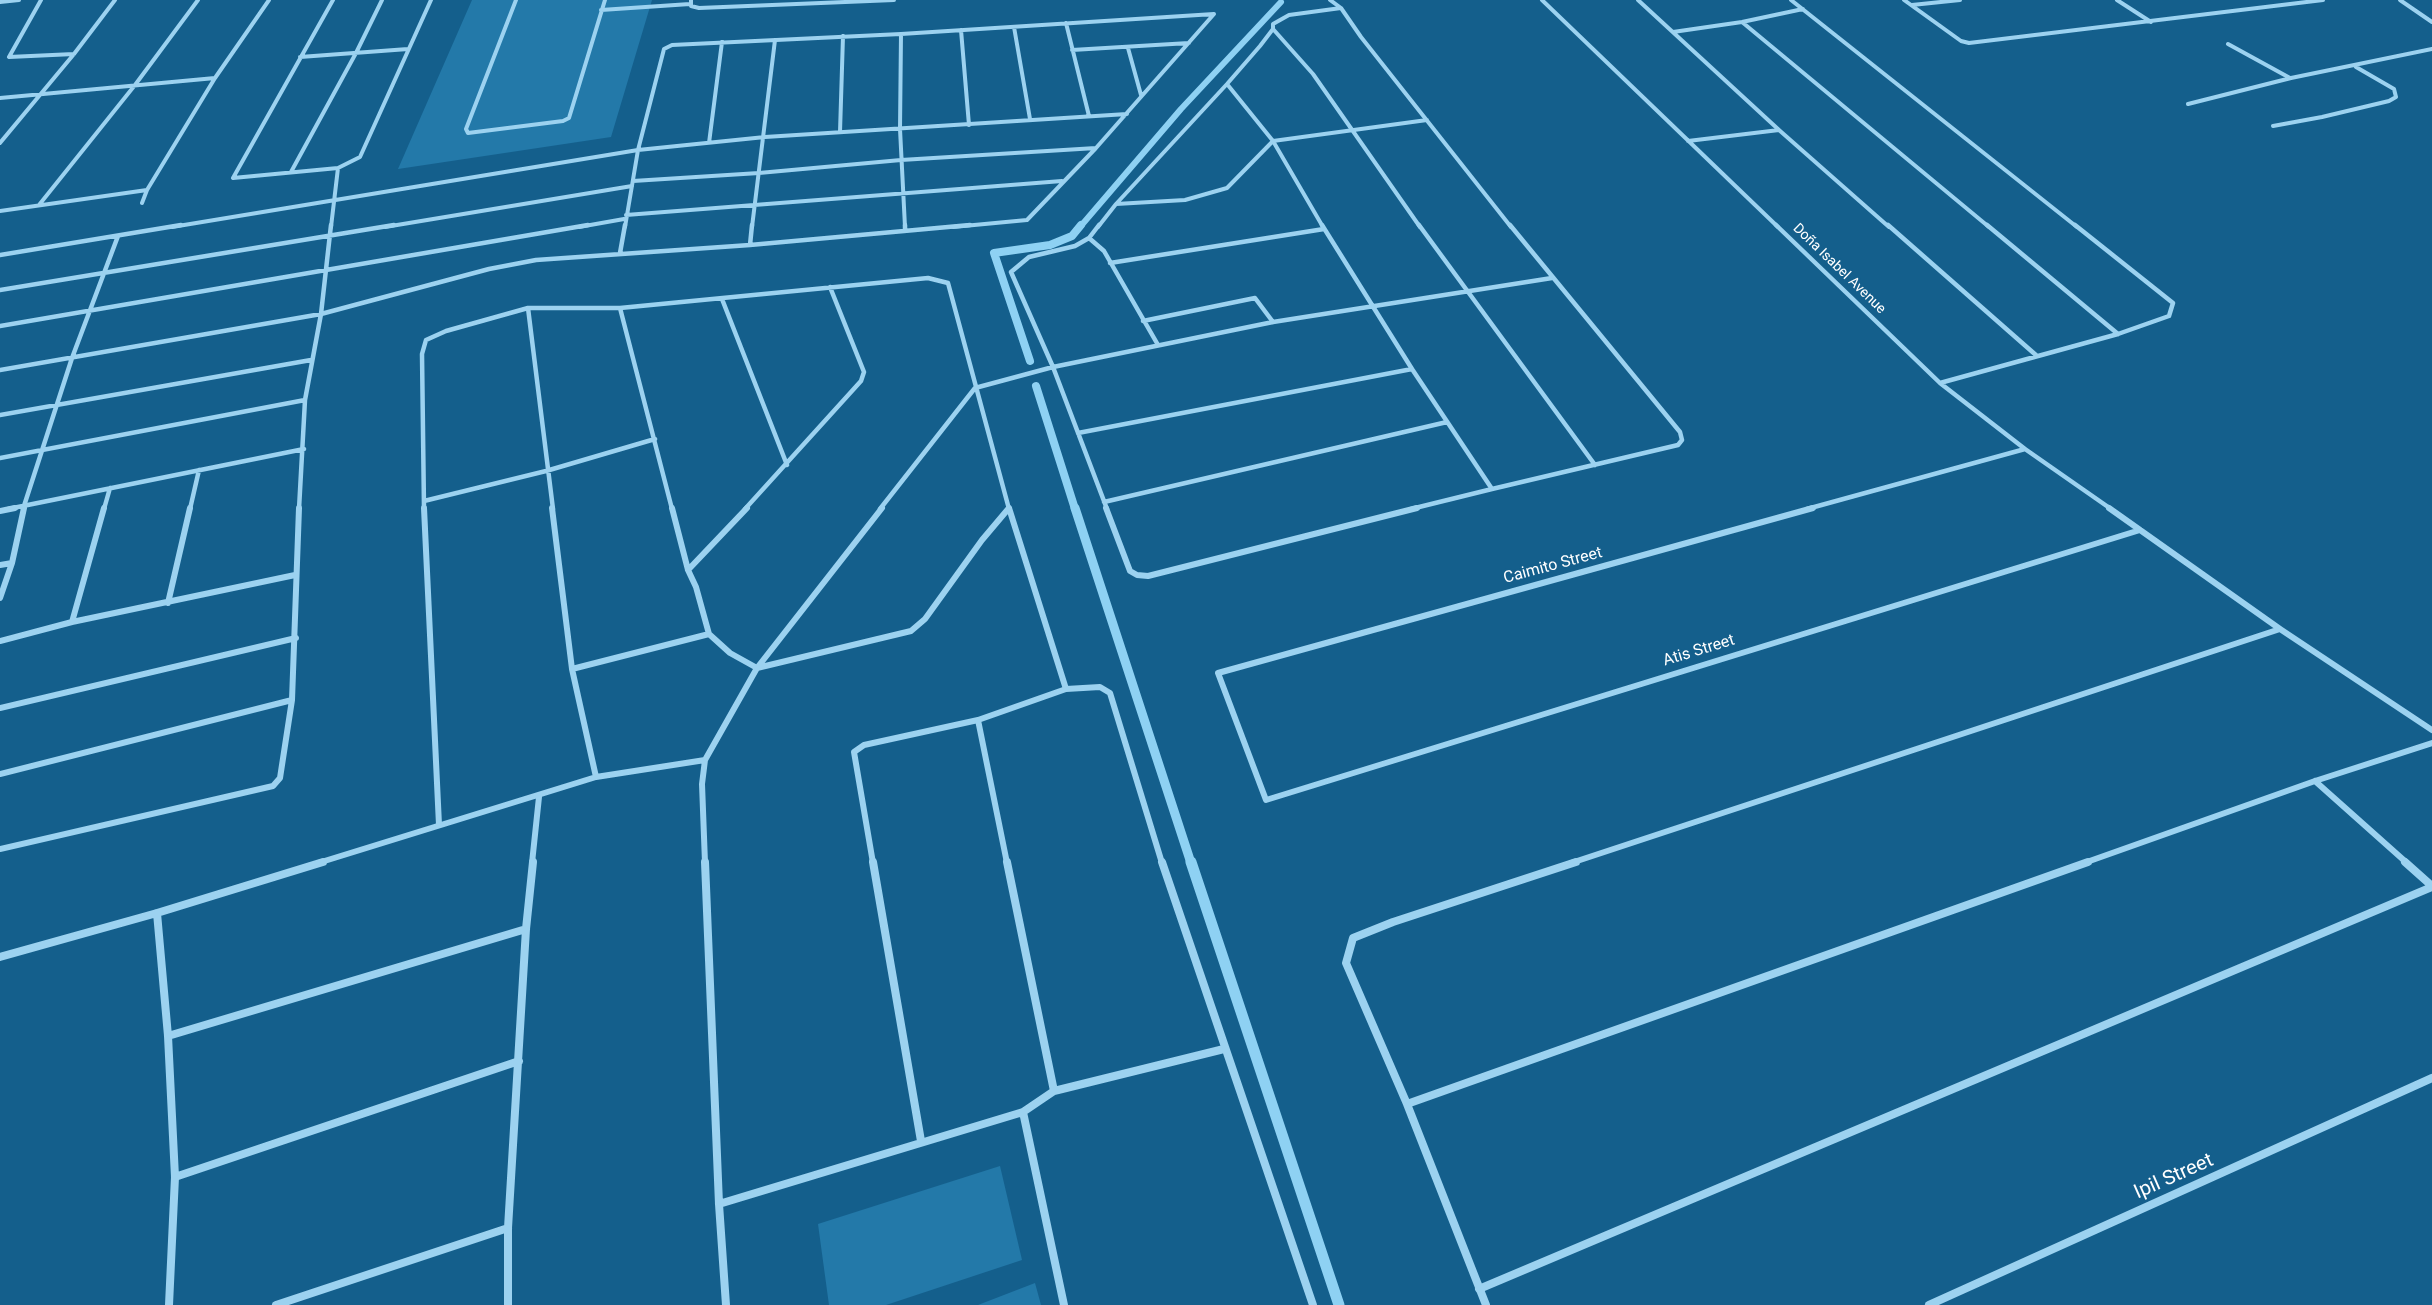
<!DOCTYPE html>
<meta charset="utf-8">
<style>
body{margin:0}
canvas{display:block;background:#145f8c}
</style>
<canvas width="2432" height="1305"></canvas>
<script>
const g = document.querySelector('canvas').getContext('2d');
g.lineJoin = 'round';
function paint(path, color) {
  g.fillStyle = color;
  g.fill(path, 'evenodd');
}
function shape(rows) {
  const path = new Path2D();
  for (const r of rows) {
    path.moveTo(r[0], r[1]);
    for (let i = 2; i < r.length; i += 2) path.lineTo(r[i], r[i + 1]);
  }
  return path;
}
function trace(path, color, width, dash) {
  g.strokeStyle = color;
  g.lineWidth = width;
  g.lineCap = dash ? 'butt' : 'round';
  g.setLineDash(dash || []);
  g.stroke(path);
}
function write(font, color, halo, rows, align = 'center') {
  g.font = font + ' Roboto,sans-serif';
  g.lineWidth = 4.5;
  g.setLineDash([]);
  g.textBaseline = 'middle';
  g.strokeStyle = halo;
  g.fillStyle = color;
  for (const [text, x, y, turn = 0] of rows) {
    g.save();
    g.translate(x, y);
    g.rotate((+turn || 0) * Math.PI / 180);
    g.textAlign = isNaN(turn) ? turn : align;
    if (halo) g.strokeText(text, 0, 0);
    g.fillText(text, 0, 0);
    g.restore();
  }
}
paint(shape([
 [472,0,652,0,611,137,398,169],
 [1000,1166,1022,1260,886,1305,829,1305,818,1224],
 [1035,1283,1041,1305,978,1305]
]), '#2379a9');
trace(shape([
 [1080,227,1181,109,1281,2]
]), '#8ed1f3', 6);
trace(shape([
 [1030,361,994,253,1050,245,1072,236,1081,225],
 [1036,386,1075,509]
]), '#8ed1f3', 8);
trace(shape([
 [1075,508,1191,863]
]), '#8ed1f3', 9);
trace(shape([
 [1191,862,1339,1305]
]), '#8ed1f3', 11);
trace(shape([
 [41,0,9,57,74,54],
 [333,0,233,178,338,168,360,157,431,0],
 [516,0,466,129,468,133,563,121,569,118,605,0],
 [691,0,691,6,699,8,894,0],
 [1330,0,1341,8,1361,37,1511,227],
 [1542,0,1778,227],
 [1638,0,1779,130,1889,227],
 [1791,0,2077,227],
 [1904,0,1961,41,1969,43,2323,0],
 [2117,0,2151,22],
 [2400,0,2432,22],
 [0,2,19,0],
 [1912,5,1960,0],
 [601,10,690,4],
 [1742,22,1989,227],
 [1066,23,1089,116],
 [1014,27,1030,119],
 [1273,29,1313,74,1420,227],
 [961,30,969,125],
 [1673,32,1742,22,1803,9],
 [901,34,900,129,905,227],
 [2228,44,2290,78],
 [1128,48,1141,95],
 [1072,50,1189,43],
 [300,57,408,49],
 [1227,84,1273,141,1427,120],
 [0,98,215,78],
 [2188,104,2291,78,2432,49],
 [2273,126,2322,117,2389,101,2396,97,2394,89,2356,67],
 [840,132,843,36],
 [1688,141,1779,130],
 [0,143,74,54,115,0],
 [709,143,722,42],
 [291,172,356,53,382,0],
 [633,181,759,173,901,160,1096,148],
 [142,203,147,190,215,78,269,0],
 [1116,204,1227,84,1260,46,1273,29,1273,24,1289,15,1341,8],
 [39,205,135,85,198,0],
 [0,211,147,190],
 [626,215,1062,181],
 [172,227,638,150,765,137,1127,114],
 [331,227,338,168],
 [385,227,632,186],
 [579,227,624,219],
 [625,227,638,150,664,49,672,45,901,34,1214,14,1096,148,1027,220,953,227],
 [752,227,775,40],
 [1098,227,1116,204,1185,200,1227,188,1273,141,1323,227]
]), '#9cd2f0', 4);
trace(shape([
 [905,225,905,231],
 [1419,225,1595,465],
 [1776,225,1940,383,2025,449,2111,509],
 [1888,225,2037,356],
 [1987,225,2118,334],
 [1089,238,1099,225],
 [750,245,752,225],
 [620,253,625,225],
 [0,255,181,225],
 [1110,263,1324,229],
 [0,290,394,225],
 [722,299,787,465],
 [528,308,553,509],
 [620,308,672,509],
 [1143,321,1255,298,1273,322],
 [0,326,588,225],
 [0,370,321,314,489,269,536,260,750,245,970,225],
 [1940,383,2118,334,2169,316,2173,303,2075,225],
 [0,415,311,360],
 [1078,433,1412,369,1322,225],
 [0,458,305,400],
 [1492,489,1678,445,1682,440,1680,432,1510,225],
 [424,501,546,471,655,439],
 [1104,502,1447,422],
 [8,509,304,449],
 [23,509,72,358,118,236],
 [104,509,110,488],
 [190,509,199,470],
 [299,509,305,400,321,314,331,225],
 [424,509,422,354,426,340,446,331,528,308,620,308,928,278,948,283,1009,509],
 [745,509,861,381,864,372,830,287],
 [880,509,975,388,1053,367,1273,322,1552,278],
 [1107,509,1053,367,1011,272,1029,257,1075,246,1089,238,1104,251,1158,345],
 [1411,509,1492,489,1412,369],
 [1807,509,2025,449]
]), '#9cd2f0', 4.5);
trace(shape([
 [424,508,439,825],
 [552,508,572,669,596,777],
 [672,508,688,570,696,587,709,634,730,653,757,668,911,631,925,619,982,540,1009,508],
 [1009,508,1066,689],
 [1106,508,1130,571,1137,575,1148,576,1417,508],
 [1813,508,1218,673,1266,800,2140,530],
 [2109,508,2280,629,2432,730],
 [0,511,15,508],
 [0,565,12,563],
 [688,570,747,508],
 [0,598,12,563,24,508],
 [168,603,190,508],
 [72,622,104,508],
 [0,641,72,622,295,575],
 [572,669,709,634],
 [0,708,296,638],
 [978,720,1007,863],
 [0,774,292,700],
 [2315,781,2407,863],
 [0,849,273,786,280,778,292,700,299,508],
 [318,863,596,777,705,760],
 [532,863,539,797],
 [705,863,702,784,705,760,757,668,882,508],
 [873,863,854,752,864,745,978,720,1066,689,1100,687,1110,693,1162,863],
 [1571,863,2280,629],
 [2084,863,2315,781,2432,743]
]), '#9cd2f0', 6);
trace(shape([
 [705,862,719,1204,726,1305],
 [873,862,921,1141],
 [1007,862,1054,1091],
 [1162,862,1313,1305],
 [2405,862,2432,886],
 [157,913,168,1036,175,1177,169,1305],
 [0,957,157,913,323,862],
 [168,1036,526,929],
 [1407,1104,2088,862],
 [1023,1112,1064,1305],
 [175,1177,519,1061],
 [719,1204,1023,1112,1054,1091,1224,1049],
 [1479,1289,2432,887],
 [276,1305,508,1228],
 [508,1305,508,1228,526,929,533,862],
 [1486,1305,1407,1104,1346,963,1353,938,1393,922,1576,862],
 [1929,1305,2432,1078]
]), '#9cd2f0', 8);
write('14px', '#fff', '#145f8c', [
 ["Doña Isabel Avenue",1839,269,44]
]);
write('16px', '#fff', '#145f8c', [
 ["Caimito Street",1553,566,-15],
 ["Atis Street",1699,651,-17]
]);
write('20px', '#fff', '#145f8c', [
 ["Ipil Street",2174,1177,-24]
]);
</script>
